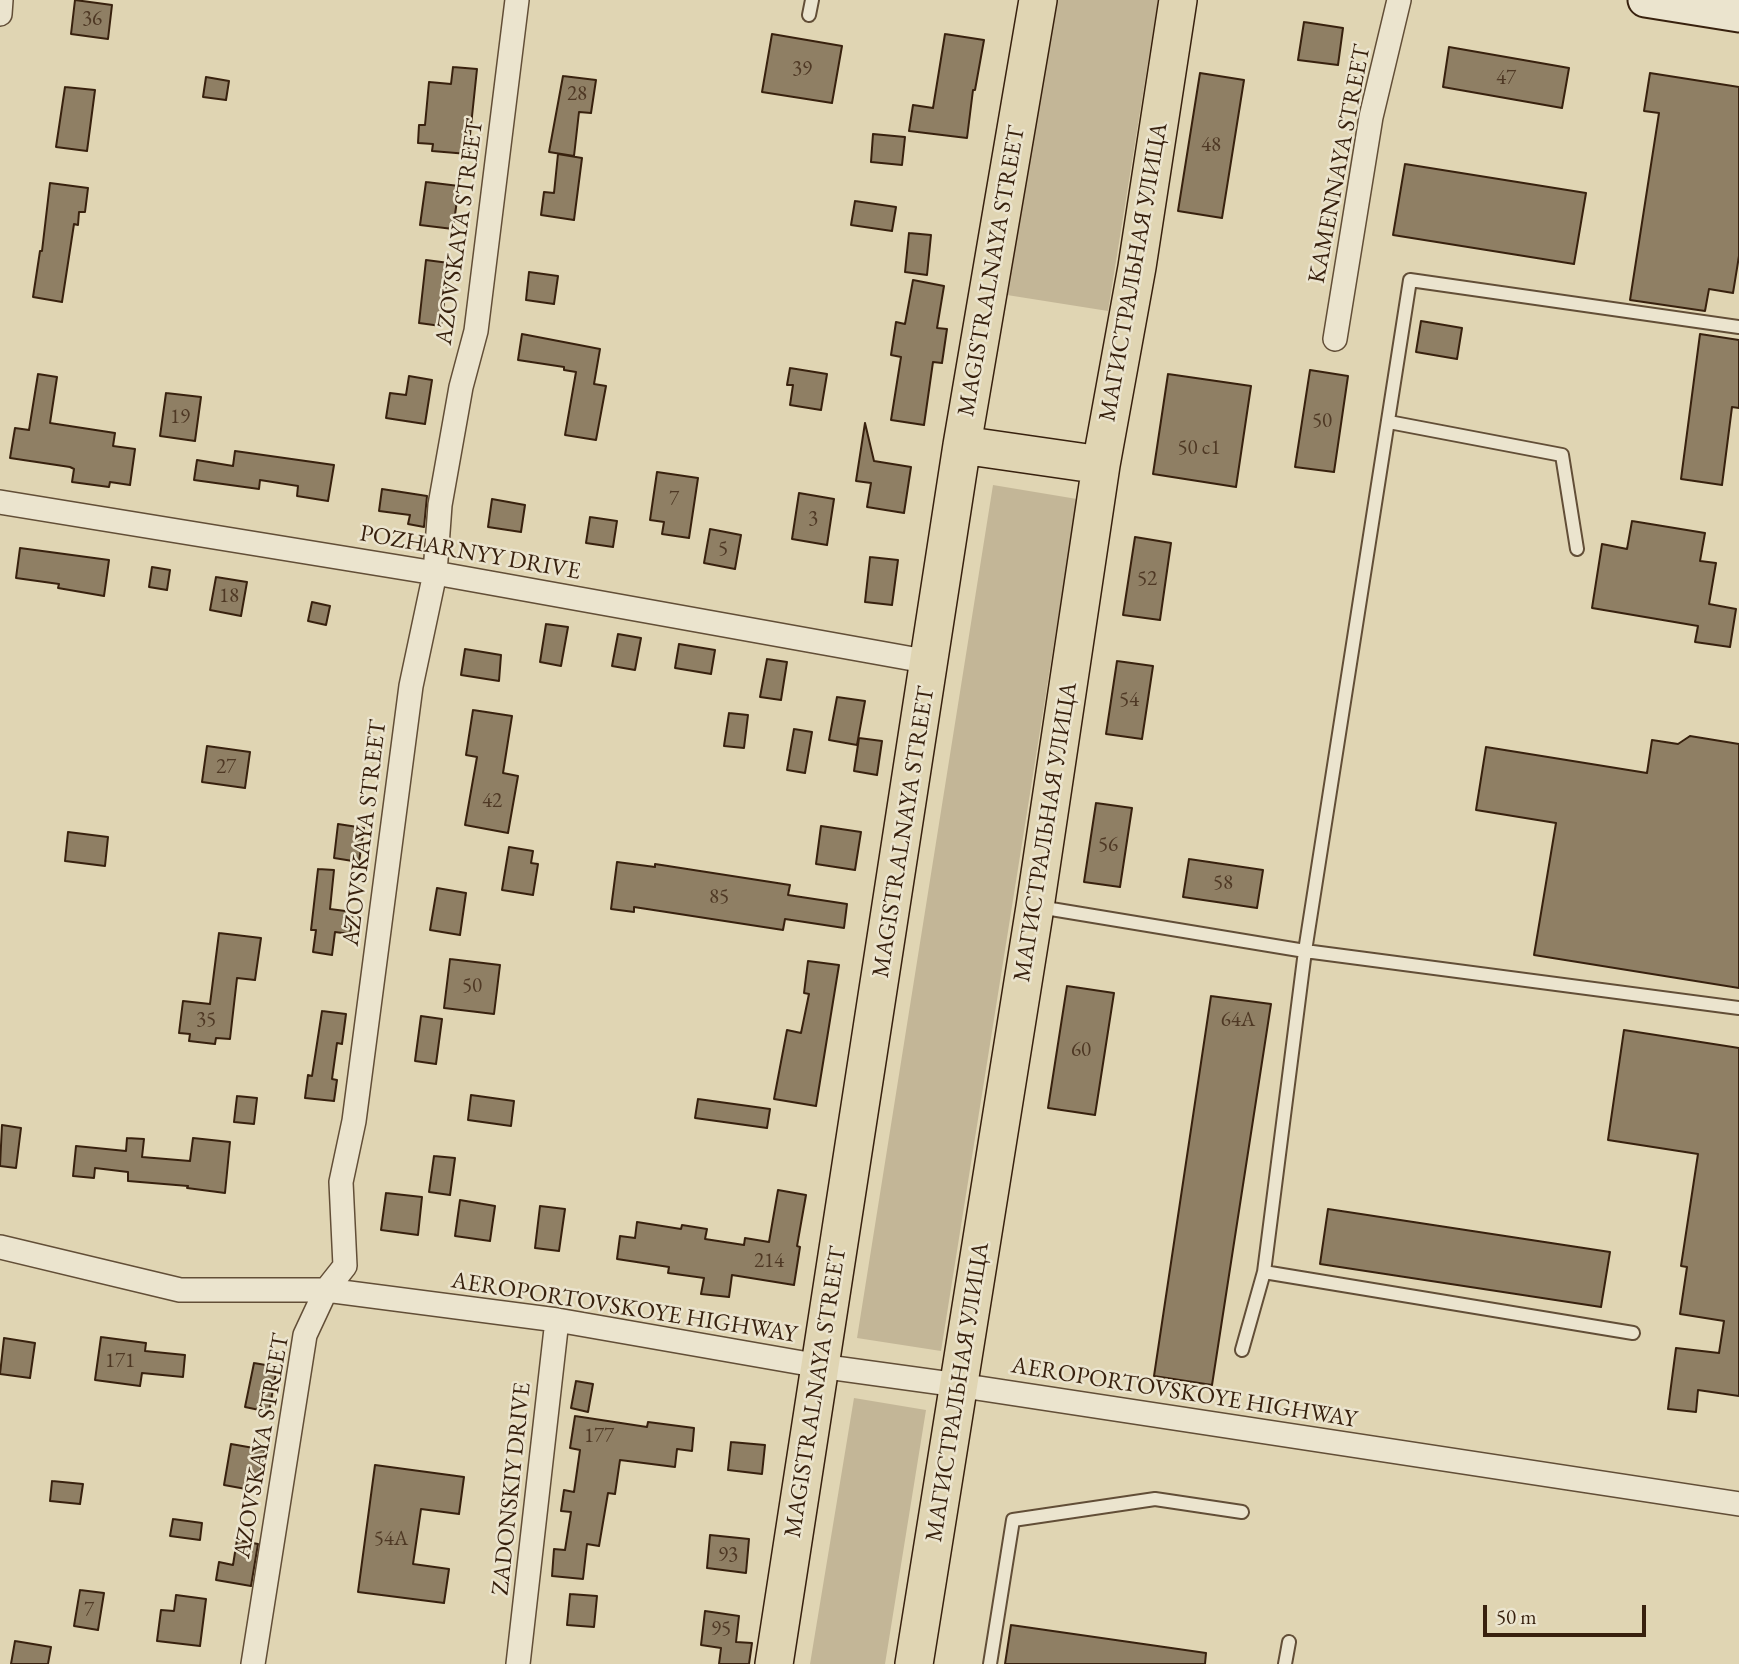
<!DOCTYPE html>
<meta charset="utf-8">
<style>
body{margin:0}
#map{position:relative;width:1739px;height:1664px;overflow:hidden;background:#e0d5b3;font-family:"EB Garamond",serif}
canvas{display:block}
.scale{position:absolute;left:1483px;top:1605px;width:163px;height:32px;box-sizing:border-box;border:4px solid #38210e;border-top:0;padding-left:9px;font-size:21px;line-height:24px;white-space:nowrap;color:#38210e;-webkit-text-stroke:5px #ebe4ce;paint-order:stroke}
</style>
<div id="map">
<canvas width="1739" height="1664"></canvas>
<div class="scale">50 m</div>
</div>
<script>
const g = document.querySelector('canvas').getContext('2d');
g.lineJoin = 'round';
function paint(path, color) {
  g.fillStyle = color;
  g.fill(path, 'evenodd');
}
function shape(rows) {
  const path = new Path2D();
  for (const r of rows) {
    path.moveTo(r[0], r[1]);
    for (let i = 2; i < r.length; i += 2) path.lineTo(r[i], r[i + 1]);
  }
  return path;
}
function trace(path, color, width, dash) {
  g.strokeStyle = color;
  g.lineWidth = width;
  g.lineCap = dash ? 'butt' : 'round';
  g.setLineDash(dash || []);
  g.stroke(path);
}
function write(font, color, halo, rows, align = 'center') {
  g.font = font + ' "EB Garamond",serif';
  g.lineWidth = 5;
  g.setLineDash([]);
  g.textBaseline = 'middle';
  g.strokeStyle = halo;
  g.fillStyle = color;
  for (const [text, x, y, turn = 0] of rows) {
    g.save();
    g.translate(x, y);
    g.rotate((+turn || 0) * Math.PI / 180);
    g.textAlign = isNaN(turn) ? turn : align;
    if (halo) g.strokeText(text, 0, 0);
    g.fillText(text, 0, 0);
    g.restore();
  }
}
paint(shape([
 [1057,0,1158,0,1108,311,1007,295],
 [993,485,1077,499,941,1351,857,1338],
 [854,1398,926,1410,885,1664,810,1664]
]), '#c3b697');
const building = shape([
 [75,0,112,5,108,39,71,34,75,0],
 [1304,22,1343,28,1338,65,1298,60,1304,22],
 [772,34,842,46,832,103,762,92,772,34],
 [945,34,984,40,975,90,973,90,967,138,909,131,913,105,933,108,945,34],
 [1449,47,1569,68,1562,108,1443,87,1449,47],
 [453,67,477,69,468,154,432,151,433,144,418,143,419,125,425,125,429,82,451,84,453,67],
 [1200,73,1244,80,1222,218,1178,211,1200,73],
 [1650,73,1739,87,1739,256,1733,293,1709,289,1705,311,1630,300,1659,113,1644,111,1650,73],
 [563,76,596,80,591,113,579,112,574,156,549,152,563,76],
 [206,77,229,81,226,100,203,97,206,77],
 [65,87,95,90,87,151,56,147,65,87],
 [873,134,905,137,902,165,871,162,873,134],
 [558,154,582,158,574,220,541,215,544,192,554,193,558,154],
 [1405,164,1586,193,1574,264,1393,235,1405,164],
 [426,182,459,186,453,229,420,225,426,182],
 [50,183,88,188,85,212,79,212,78,225,74,224,62,302,33,297,40,251,42,251,50,183],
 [855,201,896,207,892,231,851,225,855,201],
 [909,233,931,235,927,275,905,272,909,233],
 [426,260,449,263,441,326,419,323,426,260],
 [529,272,558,276,554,304,526,300,529,272],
 [913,280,944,286,937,328,947,329,942,363,933,362,924,425,891,420,901,357,891,355,896,322,905,324,913,280],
 [1421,321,1462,328,1457,359,1416,352,1421,321],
 [522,334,600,349,594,384,606,386,596,440,565,435,576,372,564,370,564,367,518,360,522,334],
 [1700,334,1739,340,1739,408,1732,407,1722,485,1681,479,1700,334],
 [790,368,827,374,821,410,790,405,793,385,787,385,790,368],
 [1310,370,1348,376,1334,472,1295,467,1310,370],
 [38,374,57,377,50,423,115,433,113,446,135,449,130,485,110,482,109,487,72,482,74,469,70,467,10,458,15,428,29,430,38,374],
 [1168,374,1251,386,1236,487,1153,474,1168,374],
 [409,376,432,380,425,424,386,418,390,393,406,395,409,376],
 [166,393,201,397,195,441,160,436,166,393],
 [865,423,874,461,911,467,904,513,867,507,871,483,856,481,865,423],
 [235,451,334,465,328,501,297,496,298,486,260,480,259,489,194,480,197,460,233,466,235,451],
 [657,472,698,478,689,538,662,534,664,522,650,520,657,472],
 [382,489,427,496,424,527,408,524,410,515,379,511,382,489],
 [799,493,834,499,827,545,792,539,799,493],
 [492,499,525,505,521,532,488,527,492,499],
 [590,517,617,521,613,547,586,543,590,517],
 [1632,521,1705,533,1700,561,1716,563,1709,604,1736,609,1730,647,1695,642,1698,626,1592,608,1602,544,1627,549,1632,521],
 [710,529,741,535,735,569,704,563,710,529],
 [1135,537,1171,543,1160,620,1123,615,1135,537],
 [20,548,109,560,104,596,58,588,59,584,16,578,20,548],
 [870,557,898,560,892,605,865,602,870,557],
 [152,567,170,570,167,590,149,587,152,567],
 [216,577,247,582,241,616,210,610,216,577],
 [312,602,330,606,326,625,308,621,312,602],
 [546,624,568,627,561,666,540,662,546,624],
 [618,634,641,638,635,670,612,666,618,634],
 [679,644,715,650,711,674,675,668,679,644],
 [465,649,501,655,499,681,461,675,465,649],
 [767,659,787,662,781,700,760,697,767,659],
 [1117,661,1153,666,1142,739,1106,734,1117,661],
 [837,697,865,701,857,745,829,740,837,697],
 [473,710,512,716,503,773,518,776,508,833,465,825,477,757,466,755,473,710],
 [729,713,748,715,744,748,724,746,729,713],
 [794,729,812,732,805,773,787,770,794,729],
 [1690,736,1739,744,1739,988,1534,955,1556,823,1476,810,1486,747,1647,773,1652,740,1678,744,1690,736],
 [859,738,882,741,877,775,854,771,859,738],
 [207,746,250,752,245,788,202,782,207,746],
 [1096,803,1132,808,1120,887,1084,882,1096,803],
 [338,824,364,828,359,862,334,858,338,824],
 [821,826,861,832,855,870,816,864,821,826],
 [68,832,108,837,105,866,65,861,68,832],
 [509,847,533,851,531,863,538,864,533,895,502,890,509,847],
 [1189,859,1263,870,1257,908,1183,897,1189,859],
 [617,862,655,867,655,864,790,885,788,895,847,904,844,928,785,919,783,930,634,907,634,912,611,909,617,862],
 [318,869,334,870,330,909,353,912,350,934,335,932,332,955,313,952,316,930,311,930,318,869],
 [437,888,466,893,460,935,430,930,437,888],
 [219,933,261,938,255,980,237,978,230,1039,216,1038,215,1044,189,1041,190,1034,179,1033,183,1001,210,1004,219,933],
 [450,959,500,965,494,1014,444,1008,450,959],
 [808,961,839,965,816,1106,774,1099,787,1030,801,1033,809,994,804,993,808,961],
 [1067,986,1114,993,1095,1115,1048,1108,1067,986],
 [1211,996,1271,1004,1212,1385,1154,1376,1211,996],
 [322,1011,346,1014,342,1044,337,1043,332,1079,337,1080,334,1101,305,1098,308,1075,312,1076,322,1011],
 [421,1016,442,1019,436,1064,415,1061,421,1016],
 [1624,1030,1739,1048,1739,1396,1698,1390,1696,1412,1668,1409,1676,1348,1719,1353,1724,1321,1680,1314,1687,1267,1681,1266,1698,1154,1608,1140,1624,1030],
 [471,1095,514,1101,511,1126,468,1120,471,1095],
 [237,1096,257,1098,254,1124,234,1122,237,1096],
 [698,1099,770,1109,767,1128,695,1118,698,1099],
 [2,1125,21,1128,16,1168,0,1166,2,1125],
 [127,1138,144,1139,142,1157,190,1161,193,1138,230,1142,225,1193,187,1188,188,1186,128,1181,128,1172,95,1168,94,1178,73,1176,76,1146,126,1151,127,1138],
 [434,1156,455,1158,450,1195,429,1192,434,1156],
 [778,1190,806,1195,797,1246,800,1247,794,1285,732,1275,729,1297,701,1294,704,1278,668,1273,669,1267,617,1259,620,1236,635,1238,637,1222,681,1229,682,1225,707,1229,705,1239,744,1245,745,1238,769,1242,778,1190],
 [386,1193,422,1197,418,1235,381,1230,386,1193],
 [460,1200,495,1206,490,1241,455,1236,460,1200],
 [540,1206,565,1209,559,1251,535,1248,540,1206],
 [1328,1209,1610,1252,1601,1307,1320,1264,1328,1209],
 [101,1337,146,1343,145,1351,185,1355,183,1377,142,1373,140,1386,95,1380,101,1337],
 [4,1338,35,1343,30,1378,0,1374,4,1338],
 [254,1363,277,1367,269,1412,245,1407,254,1363],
 [576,1381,593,1384,588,1412,571,1408,576,1381],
 [575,1416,647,1427,648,1422,694,1428,692,1451,677,1449,675,1467,620,1460,615,1494,608,1493,599,1546,587,1544,583,1579,552,1576,554,1549,565,1550,571,1512,561,1511,564,1490,574,1492,580,1450,570,1448,575,1416],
 [731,1442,765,1445,762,1474,728,1470,731,1442],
 [231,1444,265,1450,259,1479,248,1477,246,1489,224,1485,231,1444],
 [375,1465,464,1477,459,1514,421,1509,413,1564,449,1569,444,1603,358,1592,375,1465],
 [52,1481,83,1484,80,1504,50,1501,52,1481],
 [173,1519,202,1523,200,1540,170,1536,173,1519],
 [710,1535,749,1539,746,1573,707,1568,710,1535],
 [237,1540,258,1544,251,1586,216,1580,219,1562,233,1565,237,1540],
 [80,1590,104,1593,98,1630,74,1626,80,1590],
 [570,1594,597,1596,594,1627,567,1625,570,1594],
 [176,1595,206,1599,200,1646,157,1641,161,1610,174,1611,176,1595],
 [705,1611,739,1616,736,1642,752,1643,749,1664,719,1664,721,1648,701,1645,705,1611],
 [1011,1625,1206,1653,1205,1664,1005,1664,1011,1625],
 [15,1641,51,1647,48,1664,11,1664,15,1641]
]);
paint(building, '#8f7f64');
trace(building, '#38210e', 2);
const lane = shape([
 [809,15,812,0],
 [1389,422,1562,455,1577,549],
 [1039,907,1305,951,1410,280,1739,327],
 [1264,1272,1633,1333],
 [1242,1350,1264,1272,1305,951,1739,1008],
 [990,1664,1013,1520,1155,1499,1242,1512],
 [1285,1664,1289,1642]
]);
const street = shape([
 [0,14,1,0],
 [1335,339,1371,117,1399,0],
 [0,502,435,573,930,662],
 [0,1247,180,1290,326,1290,557,1320,820,1366,958,1385,1739,1504],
 [253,1664,305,1335,326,1290,345,1266,341,1182,354,1121,411,686,435,573,440,505,461,387,476,331,517,0],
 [518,1664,557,1320]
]);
const secondary = shape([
 [1645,0,1739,15]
]);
const primary = shape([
 [962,445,1101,465],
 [774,1664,962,445,1038,0],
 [914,1664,1035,907,1101,465,1137,267,1178,0]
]);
trace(lane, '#624e37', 16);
trace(street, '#624e37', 26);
trace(secondary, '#38210e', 37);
trace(primary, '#38210e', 40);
trace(lane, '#ebe4ce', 12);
trace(street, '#ebe4ce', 23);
trace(secondary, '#ebe4ce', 33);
trace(primary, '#e0d5b3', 37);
write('21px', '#4e3824', null, [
 ["36",92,19],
 ["39",802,69],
 ["47",1506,78],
 ["28",577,94],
 ["48",1211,145],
 ["19",180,417],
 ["50",1322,421],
 ["50 с1",1199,448],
 ["7",674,499],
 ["3",813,519],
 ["5",723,549],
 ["52",1147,579],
 ["18",229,596],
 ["54",1129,700],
 ["27",226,767],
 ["42",492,801],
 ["56",1108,845],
 ["58",1223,883],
 ["85",719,897],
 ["50",472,986],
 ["35",206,1020],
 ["64А",1238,1020],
 ["60",1081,1050],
 ["214",769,1261],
 ["171",120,1361],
 ["177",599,1436],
 ["54А",391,1539],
 ["93",728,1555],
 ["7",89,1610],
 ["95",721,1629]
]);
write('24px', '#38210e', '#ebe4ce', [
 ["KAMENNAYA STREET",1340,164,-79],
 ["AZOVSKAYA STREET",460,232,-82],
 ["MAGISTRALNAYA STREET",992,271,-80],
 ["МАГИСТРАЛЬНАЯ УЛИЦА",1134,272,-80],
 ["POZHARNYY DRIVE",470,553,10],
 ["MAGISTRALNAYA STREET",904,832,-81],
 ["МАГИСТРАЛЬНАЯ УЛИЦА",1046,832,-81],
 ["AZOVSKAYA STREET",365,833,-83],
 ["AEROPORTOVSKOYE HIGHWAY",624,1308,9],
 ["MAGISTRALNAYA STREET",816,1392,-81],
 ["МАГИСТРАЛЬНАЯ УЛИЦА",958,1392,-81],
 ["AEROPORTOVSKOYE HIGHWAY",1184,1393,9],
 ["AZOVSKAYA STREET",262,1446,-80],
 ["ZADONSKIY DRIVE",512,1489,-84]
]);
</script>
